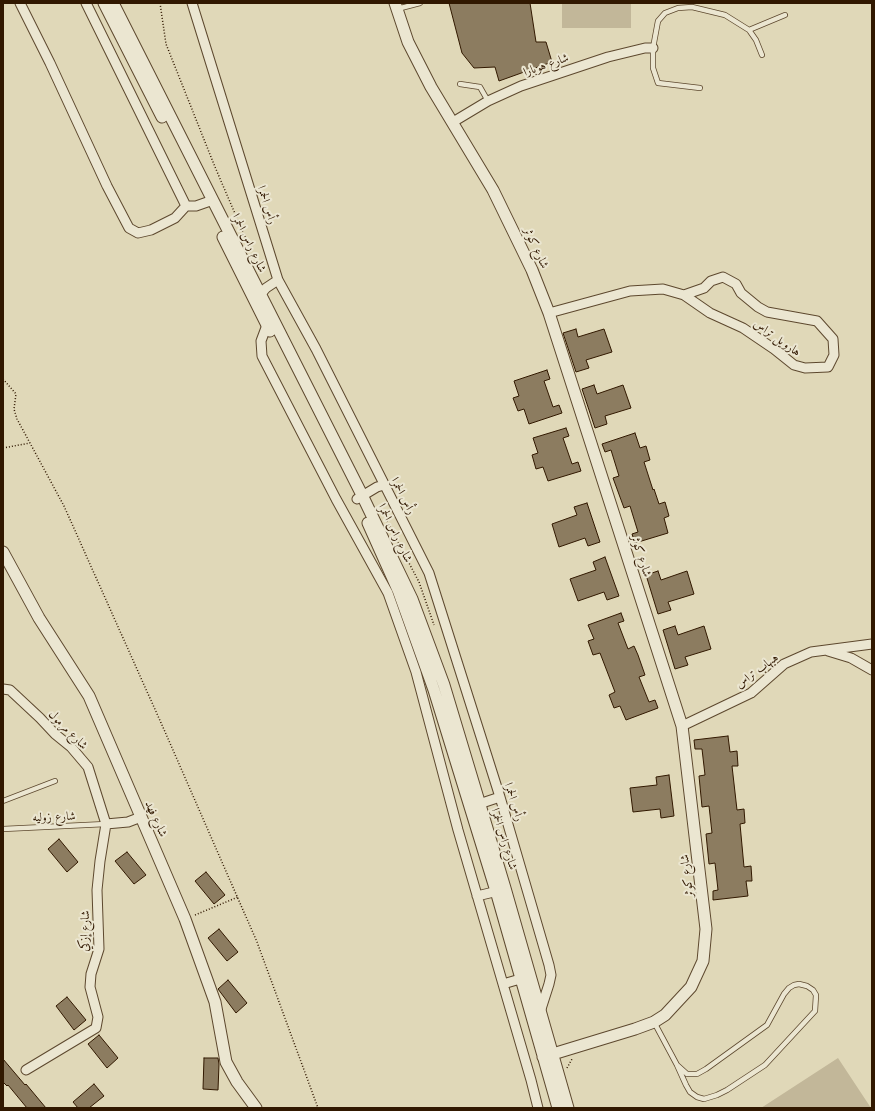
<!DOCTYPE html>
<meta charset="utf-8">
<style>
body{margin:0}
#map{position:relative;width:875px;height:1111px;overflow:hidden;background:#e0d8b8;font-family:"Libre Caslon Text",serif}
canvas{display:block}
.frame{position:absolute;inset:0;border:4px solid #311800;pointer-events:none}
</style>
<div id="map">
<canvas width="875" height="1111"></canvas>
<div class="frame"></div>
</div>
<script>
const g = document.querySelector('canvas').getContext('2d');
g.lineJoin = 'round';
function paint(path, color) {
  g.fillStyle = color;
  g.fill(path, 'evenodd');
}
function shape(rows) {
  const path = new Path2D();
  for (const r of rows) {
    path.moveTo(r[0], r[1]);
    for (let i = 2; i < r.length; i += 2) path.lineTo(r[i], r[i + 1]);
  }
  return path;
}
function trace(path, color, width, dash) {
  g.strokeStyle = color;
  g.lineWidth = width;
  g.lineCap = dash ? 'butt' : 'round';
  g.setLineDash(dash || []);
  g.stroke(path);
}
function write(font, color, halo, rows, align = 'center') {
  g.font = font + ' "Libre Caslon Text",Amiri,serif';
  g.lineWidth = 4;
  g.setLineDash([]);
  g.textBaseline = 'middle';
  g.strokeStyle = halo;
  g.fillStyle = color;
  for (const [text, x, y, turn = 0] of rows) {
    g.save();
    g.translate(x, y);
    g.rotate((+turn || 0) * Math.PI / 180);
    g.textAlign = isNaN(turn) ? turn : align;
    if (halo) g.strokeText(text, 0, 0);
    g.fillText(text, 0, 0);
    g.restore();
  }
}
paint(shape([
 [562,3,631,3,631,28,562,28],
 [838,1058,871,1108,761,1108]
]), '#c2b799');
const building = shape([
 [449,3,530,3,536,42,546,42,552,62,499,81,495,67,474,68,462,53,449,3],
 [576,329,578,337,604,329,612,352,586,360,589,368,576,372,563,333,576,329],
 [547,370,550,379,544,381,553,407,559,405,562,413,529,424,524,409,518,411,513,398,519,396,514,381,547,370],
 [594,385,597,394,623,385,631,408,605,416,607,424,595,428,582,389,594,385],
 [566,428,569,436,563,438,572,464,578,462,581,471,548,481,543,467,536,469,532,455,538,453,533,438,566,428],
 [635,433,640,448,646,446,650,460,644,462,653,490,654,489,659,504,665,502,669,516,664,518,668,533,635,543,632,534,638,532,630,506,624,508,613,478,619,476,611,450,605,452,602,444,635,433],
 [587,503,600,542,588,546,585,538,559,547,552,524,577,515,574,507,587,503],
 [605,557,619,596,607,600,604,592,578,601,570,579,596,570,593,562,605,557],
 [658,571,661,580,687,571,694,594,668,602,671,610,658,614,646,575,658,571],
 [621,613,624,621,618,623,628,649,634,646,638,655,645,675,639,677,649,702,655,700,658,708,626,720,620,706,614,708,609,695,615,692,600,653,593,655,588,641,594,639,588,625,621,613],
 [675,626,678,635,704,626,711,649,685,657,688,665,675,669,663,630,675,626],
 [728,736,730,752,737,751,738,766,732,766,737,810,744,809,745,823,740,824,744,867,751,866,752,881,746,881,748,896,713,900,713,891,718,890,715,863,709,864,706,834,712,833,709,806,702,807,699,776,705,775,702,749,695,749,694,740,728,736],
 [669,775,674,816,661,818,660,809,633,812,630,788,657,785,656,777,669,775],
 [59,839,78,862,67,872,48,849,59,839],
 [127,852,146,875,134,884,115,861,127,852],
 [206,872,225,895,214,904,195,881,206,872],
 [219,929,238,952,227,961,208,938,219,929],
 [228,980,247,1003,236,1013,218,989,228,980],
 [67,997,86,1020,74,1030,56,1006,67,997],
 [99,1035,118,1058,107,1068,88,1044,99,1035],
 [204,1058,218,1058,219,1064,218,1090,203,1089,204,1058],
 [3,1059,25,1085,26,1084,46,1108,27,1108,8,1085,7,1086,3,1082,3,1059],
 [94,1084,104,1096,89,1108,78,1108,73,1102,94,1084]
]);
paint(building, '#8c7c60');
trace(building, '#311800', 1);
const service = shape([
 [397,9,420,3],
 [749,30,785,15],
 [460,84,480,87,488,101],
 [700,88,658,83,653,68,653,48,658,21,665,13,678,8,692,7,725,15,749,30,756,40,762,55],
 [3,801,55,781],
 [3,829,106,824],
 [654,1022,677,1065,686,1085,690,1092,697,1097,704,1099,717,1095,727,1090,765,1065,815,1011,816,995,813,990,807,986,799,984,794,985,789,988,784,994,767,1025,706,1069,697,1074,687,1074,677,1065]
]);
const minor = shape([
 [20,3,50,63,107,186,129,228,138,233,151,230,175,218,186,206],
 [86,3,186,206],
 [192,3,278,280,316,349,429,573,500,797,549,965,551,975,549,984,540,1012],
 [453,122,488,101,521,86,608,57,645,48,653,48],
 [186,206,196,206,213,200],
 [260,295,266,288,278,280],
 [549,313,630,291,663,289,684,295,710,313,743,328,774,349,794,365,805,368,828,367,834,355,833,339,817,321,767,312,758,307,741,293,736,284,723,277,711,281,704,288,684,295],
 [270,321,267,325,261,341,262,356,336,499,388,593,416,672,458,830,531,1080,538,1108],
 [357,499,377,487,384,485],
 [828,651,851,658,872,670],
 [3,689,10,690,40,718,55,734,71,747,88,767,106,824,100,861,97,890,99,949,91,974,90,987,98,1017,96,1028,26,1070],
 [682,726,751,693,784,664,811,652,872,644],
 [473,806,500,797],
 [106,824,128,822,141,817],
 [477,896,502,890],
 [503,984,527,977]
]);
const tertiary = shape([
 [104,3,162,117],
 [113,3,362,495,412,599,444,685,505,888,568,1108],
 [395,3,408,42,431,87,493,190,532,270,549,313,682,726,706,929,703,961,691,987,665,1015,654,1022,635,1029,543,1057],
 [223,237,270,331],
 [368,523,398,590,434,690,496,891,558,1108],
 [3,552,39,618,89,696,185,919,215,1002,226,1062,237,1082,256,1108]
]);
trace(service, '#5d482e', 6);
trace(minor, '#5d482e', 11);
trace(tertiary, '#5d482e', 13);
trace(shape([
 [160,3,166,44,215,167,249,246],
 [3,379,16,394,14,409,17,419,64,506,166,734,257,942,318,1108],
 [3,448,30,443],
 [387,521,419,582,434,625],
 [195,915,238,897],
 [567,1068,572,1059]
]), '#311800', 1.5, [1, 2]);
trace(service, '#ebe6d1', 4.5);
trace(minor, '#ebe6d1', 9);
trace(tertiary, '#ebe6d1', 11);
write('12px', '#311800', '#ebe6d1', [
 ["شارع هوبارا",546,65,-19],
 ["رأس الحمرا",267,205,73],
 ["شارع راس الحمرا",249,243,64],
 ["شارع كوثر",536,248,65],
 ["هارويل تراس",777,338,35],
 ["رأس الحمرا",403,496,63],
 ["شارع راس الحمرا",395,533,64],
 ["شارع كوثر",641,556,72],
 ["هبهاب تراس",757,671,-36],
 ["شارع مرمول",68,730,45],
 ["رأس الحمرا",514,802,73],
 ["شارع زوليه",54,817,-2],
 ["شارع فهد",156,819,66],
 ["شارع راس الحمرا",504,839,73],
 ["شارع كوثر",687,876,-97],
 ["شارع إزكي",85,931,-88]
]);
</script>
